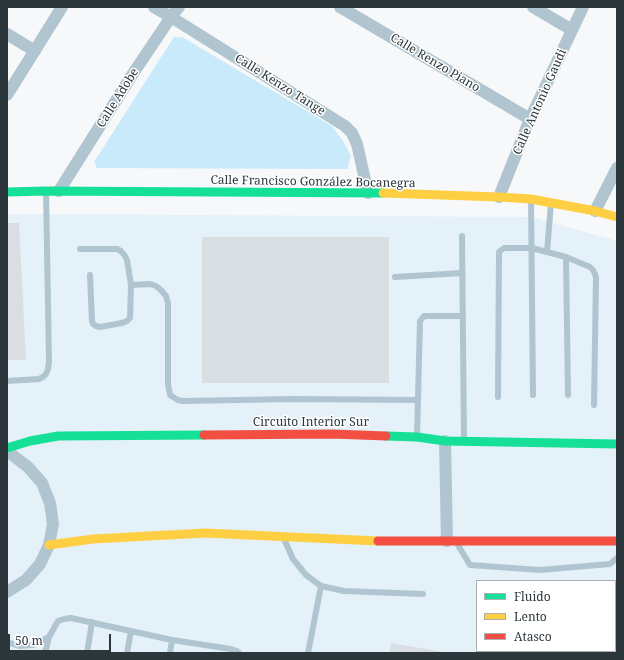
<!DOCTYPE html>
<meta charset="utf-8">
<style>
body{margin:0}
#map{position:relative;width:624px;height:660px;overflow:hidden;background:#f6f8fa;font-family:"Noto Serif",serif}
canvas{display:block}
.frame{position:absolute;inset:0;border:8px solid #2c373c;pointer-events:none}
.legend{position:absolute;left:476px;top:580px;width:140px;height:72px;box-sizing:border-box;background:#fff;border:1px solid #abafb1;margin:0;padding:5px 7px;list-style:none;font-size:12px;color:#2c373c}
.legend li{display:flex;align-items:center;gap:8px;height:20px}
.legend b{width:20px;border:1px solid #abafb1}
.scale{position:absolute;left:8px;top:634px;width:103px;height:18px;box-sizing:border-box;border:2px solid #2c373c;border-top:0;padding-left:5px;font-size:12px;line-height:14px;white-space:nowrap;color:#2c373c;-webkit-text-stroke:3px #fff;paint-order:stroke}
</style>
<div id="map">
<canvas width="624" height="660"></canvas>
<div class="frame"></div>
<ul class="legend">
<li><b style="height:5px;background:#16e098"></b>Fluido</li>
<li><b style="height:5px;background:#ffcf43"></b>Lento</li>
<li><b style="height:5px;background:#f24e42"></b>Atasco</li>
</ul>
<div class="scale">50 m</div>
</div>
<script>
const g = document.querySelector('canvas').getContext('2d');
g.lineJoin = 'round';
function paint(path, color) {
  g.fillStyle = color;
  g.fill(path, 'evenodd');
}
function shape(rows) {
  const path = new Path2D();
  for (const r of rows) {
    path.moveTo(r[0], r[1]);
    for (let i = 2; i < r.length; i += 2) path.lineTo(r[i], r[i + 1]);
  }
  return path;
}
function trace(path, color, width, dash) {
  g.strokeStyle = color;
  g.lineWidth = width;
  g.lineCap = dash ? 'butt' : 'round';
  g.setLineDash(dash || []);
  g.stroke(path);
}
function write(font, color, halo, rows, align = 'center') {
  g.font = font + ' "Noto Serif",serif';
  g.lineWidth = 3;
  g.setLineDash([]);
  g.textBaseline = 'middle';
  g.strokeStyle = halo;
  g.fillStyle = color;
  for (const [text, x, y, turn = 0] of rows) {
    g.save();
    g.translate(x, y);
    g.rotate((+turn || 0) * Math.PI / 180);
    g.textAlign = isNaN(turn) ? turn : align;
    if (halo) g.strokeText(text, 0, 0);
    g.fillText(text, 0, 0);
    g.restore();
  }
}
paint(shape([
 [7,214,532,217,617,241,617,653,7,653],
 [477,581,615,581,615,651,477,651]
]), '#e4f1f8');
paint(shape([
 [174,37,182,37,332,126,343,141,351,156,347,169,97,168,94,162]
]), '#c9eafb');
paint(shape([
 [7,223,19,223,26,360,7,360],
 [202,237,389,237,389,383,202,383],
 [391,643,443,652,443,653,389,653],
 [479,651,560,651,560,653,478,653]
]), '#d8dee2');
trace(shape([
 [531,200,533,395],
 [462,236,464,440],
 [80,249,117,249,121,251,125,256,127,260,131,285,150,284,156,286,161,290,166,296,168,303,168,384,170,395,173,397,178,400,183,401,294,399,418,400],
 [547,252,551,203],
 [566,257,568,395],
 [90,275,92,321,93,324,96,326,100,327,122,323,127,321,130,318,131,285],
 [395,277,462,273],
 [7,381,39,379,43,377,46,374,48,369,49,362,46,191],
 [498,397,499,252,504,248,532,248,566,257,590,267,593,270,595,274,596,278,594,405],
 [417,437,420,321,424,316,462,316],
 [284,539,293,559,306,575,321,586,344,591,423,594],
 [456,542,470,565,540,570,610,564,617,558],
 [7,642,19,646,33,645,49,637],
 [45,653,49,637,58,621,64,619,71,618,172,640,231,649,237,651,239,653],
 [87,653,92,622],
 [127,653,131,631],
 [170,653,172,640],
 [308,653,321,586]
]), '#b0c5d0', 6);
trace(shape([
 [154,7,171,17,345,126,352,133,357,144,368,193],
 [340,7,530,119],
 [533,7,572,30],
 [7,34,35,51],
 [7,95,62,7],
 [59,191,132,75,171,17,179,7],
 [499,197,530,119,583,7],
 [595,211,617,168],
 [445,441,447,541],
 [7,451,28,467,42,483,50,503,53,524,49,545,40,564,26,580,7,592]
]), '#b0c5d0', 12);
trace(shape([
 [7,192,46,191,383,193],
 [386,436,417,437,445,441,617,444],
 [7,448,30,441,58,436,204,435]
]), '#16e098', 9);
trace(shape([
 [383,193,499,197,531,199,595,211,617,217],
 [49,545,93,539,205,533,378,541]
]), '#ffcf43', 9);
trace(shape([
 [204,435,333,434,386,436],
 [378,541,617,541]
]), '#f24e42', 9);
write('12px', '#2c373c', '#fff', [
 ["Calle Renzo Piano",435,63,31],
 ["Calle Kenzo Tange",280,85,32],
 ["Calle Adobe",118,98,-58],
 ["Calle Antonio Gaudi",540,102,-66],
 ["Calle Francisco González Bocanegra",313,182,1],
 ["Circuito Interior Sur",311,423]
]);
</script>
